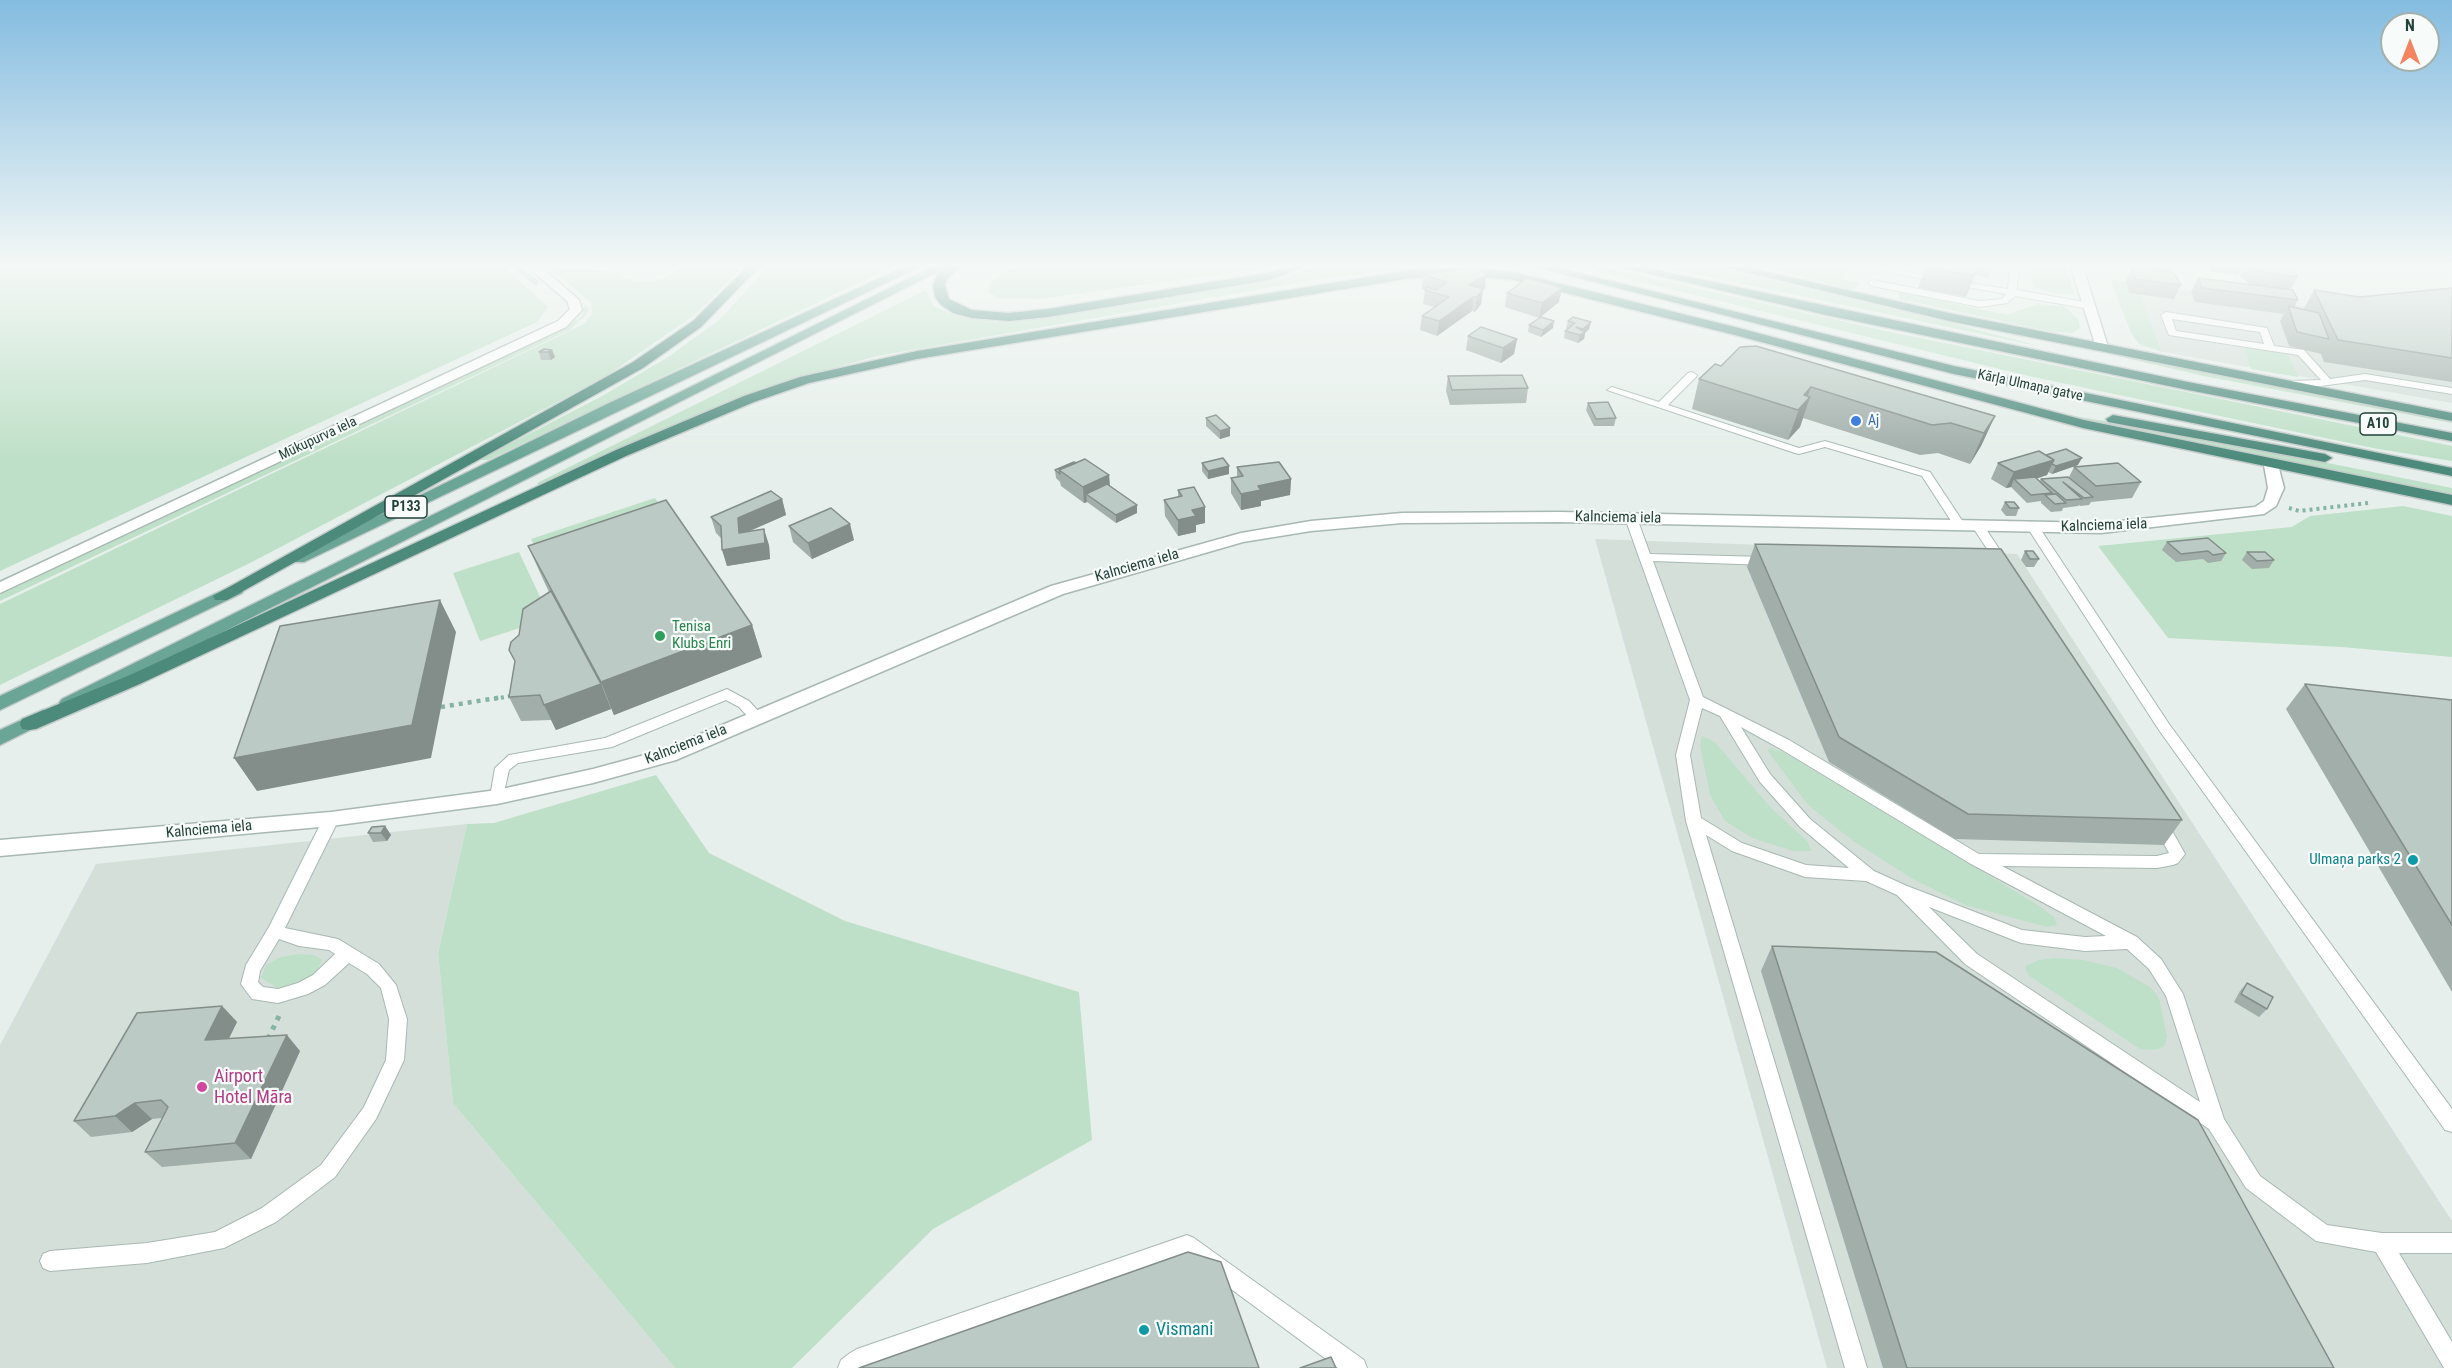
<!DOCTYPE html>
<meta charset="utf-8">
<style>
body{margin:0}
#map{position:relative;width:2452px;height:1368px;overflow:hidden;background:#e6efeb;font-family:"Roboto Condensed",sans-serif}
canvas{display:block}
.north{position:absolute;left:2380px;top:12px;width:60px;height:60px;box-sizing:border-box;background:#f7fbf9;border:2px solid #a3b1ad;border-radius:50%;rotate:0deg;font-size:16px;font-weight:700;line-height:24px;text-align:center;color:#24423a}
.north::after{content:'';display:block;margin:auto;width:21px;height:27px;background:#f4845f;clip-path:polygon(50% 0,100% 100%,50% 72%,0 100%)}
</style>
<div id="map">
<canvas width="2452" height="1368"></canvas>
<div class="north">N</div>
</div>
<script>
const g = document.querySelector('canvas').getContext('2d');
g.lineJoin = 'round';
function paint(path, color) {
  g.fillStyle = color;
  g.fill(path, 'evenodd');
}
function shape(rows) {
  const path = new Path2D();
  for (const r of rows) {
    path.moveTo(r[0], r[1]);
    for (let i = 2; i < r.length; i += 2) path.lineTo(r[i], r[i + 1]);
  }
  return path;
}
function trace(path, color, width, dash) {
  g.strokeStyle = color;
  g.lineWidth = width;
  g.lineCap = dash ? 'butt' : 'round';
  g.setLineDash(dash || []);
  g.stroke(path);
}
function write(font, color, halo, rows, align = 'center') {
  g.font = font + ' "Roboto Condensed",sans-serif';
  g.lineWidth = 4.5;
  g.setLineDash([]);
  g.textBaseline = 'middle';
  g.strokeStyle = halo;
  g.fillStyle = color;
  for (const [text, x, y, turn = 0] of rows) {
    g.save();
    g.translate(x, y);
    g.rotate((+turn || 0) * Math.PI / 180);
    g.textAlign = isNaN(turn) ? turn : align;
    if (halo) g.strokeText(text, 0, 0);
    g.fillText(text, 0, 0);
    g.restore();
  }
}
paint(shape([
 [2136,283,2327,309,2452,298,2452,403,2162,352],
 [1595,539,2017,554,2452,1221,2452,1368,1827,1368],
 [467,824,438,953,453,1103,675,1368,0,1368,0,1045,96,864]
]), '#d4dfda');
paint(shape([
 [0,267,504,267,548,307,537,322,0,571],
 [549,267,619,272,623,277,635,281,651,282,668,277,680,267,743,267,693,316,605,377,250,563,0,685,0,604,584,324,592,314,591,303],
 [768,267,892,267,488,460,479,460,602,396,668,357,719,320],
 [1014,267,1274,267,1039,299,998,298,988,292,991,281],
 [1316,267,1416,267,1313,280,877,356,759,389,539,485,537,483,926,290,934,306,956,316,995,322,1023,321,1247,285,1278,279],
 [1579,267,1603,267,1886,331,2452,446,2452,461,2373,448,2033,377],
 [1662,267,1716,267,1944,321,2043,347],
 [1769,267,1847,267,1843,279,1861,283,1855,289,1846,289],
 [2030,267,2066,267,2074,294,2056,294,2034,287],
 [2110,279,2136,283,2162,352,2139,344,2131,333],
 [1898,291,2007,315,2037,304,2064,306,2079,320,2080,328,2072,333,2049,331,1899,299],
 [585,304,589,309,587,314,570,330,0,601,0,595,5,592,566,327,582,316],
 [2057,342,2452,420,2452,423,2203,376],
 [2244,347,2288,354,2298,377,2251,369],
 [2073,416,2159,429,2452,488,2452,495,2086,422],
 [655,498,674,524,547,567,531,539],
 [2403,506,2452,516,2452,657,2342,647,2168,638,2098,546,2292,527,2310,516],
 [519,552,550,618,480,641,453,573],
 [1702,736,1715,742,1770,807,1807,841,1812,851,1793,851,1752,838,1725,821,1710,795,1700,745],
 [1771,748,1783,752,2038,905,2054,917,2057,925,2047,927,1965,905,1913,879,1853,841,1808,805,1767,750],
 [656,775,709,853,845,921,1079,992,1092,1140,933,1229,792,1368,675,1368,453,1103,438,953,467,824,494,823],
 [297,954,314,955,323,960,312,978,299,986,279,989,261,978,266,965,281,957],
 [2055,958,2083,960,2117,968,2150,987,2159,998,2167,1037,2164,1047,2154,1050,2140,1049,2028,975,2025,966,2039,960]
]), '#bfe0c8');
trace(shape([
 [517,267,535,282]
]), '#8ec9d4', 6);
const service = shape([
 [1874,267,1890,267,1927,276,1923,279,1878,270,1874,267],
 [2010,267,2018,267,2017,290,2090,303,2095,306,2090,309,2015,296,2007,303,1980,307,1872,286,1868,283,1872,280,1980,301,2002,299,2006,294,1967,287,1967,283,2008,289,2010,267],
 [2166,312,2267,328,2274,346,2304,350,2330,379,2365,374,2452,388,2452,394,2365,380,2313,387,2287,386,2287,382,2291,381,2321,380,2298,355,2169,335,2161,315,2166,312],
 [2172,319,2260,332,2264,344,2176,331,2172,319],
 [1692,372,1697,375,1696,377,1668,405,1799,448,1825,441,1930,472,1965,525,1963,527,1955,527,1922,476,1825,447,1799,454,1795,453,1607,390,1612,387,1659,402,1688,373,1692,372],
 [1631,515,1637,518,1650,554,1766,557,1772,561,1766,565,1653,561,1703,697,1789,740,1979,854,2157,856,2169,853,2153,824,2156,820,2166,820,2185,854,2178,863,2173,865,2157,868,2002,866,2137,937,2161,959,2183,994,2224,1119,2260,1176,2327,1225,2382,1233,2452,1233,2452,1253,2399,1253,2452,1342,2452,1368,2444,1368,2376,1252,2316,1241,2246,1188,2209,1129,1965,964,1897,895,1866,881,1805,877,1732,851,1706,835,1867,1368,1845,1368,1686,821,1676,755,1690,700,1625,518,1631,515],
 [1702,708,1720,716,1760,782,1800,827,1849,868,1806,865,1742,843,1701,818,1690,755,1702,708],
 [1741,727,1779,748,1971,864,2106,936,2085,937,2022,930,1907,886,1874,871,1810,819,1770,774,1741,727],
 [1929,907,2021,943,2085,951,2127,949,2149,969,2166,996,2200,1102,1977,954,1929,907],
 [1978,522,1984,526,2009,564,2007,567,1999,567,1997,564,1972,526,1978,522],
 [2033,523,2039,527,2169,724,2452,1109,2452,1132,2445,1130,2159,730,2027,527,2033,523],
 [727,689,749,701,761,714,763,717,761,720,751,720,739,707,726,700,612,747,518,763,509,770,502,801,497,802,492,801,490,797,495,768,509,755,605,738,727,689],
 [331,813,336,815,339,819,285,928,338,939,379,964,396,985,407,1019,404,1060,376,1119,335,1177,276,1222,224,1248,147,1263,50,1271,43,1268,40,1261,43,1254,50,1251,147,1243,215,1232,262,1208,321,1165,364,1107,386,1060,389,1019,381,988,367,974,349,963,325,985,308,994,278,1003,252,999,241,984,246,965,269,927,323,819,326,815,331,813],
 [279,939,299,946,329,950,335,954,313,975,298,983,278,989,263,987,258,982,260,971,279,939],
 [1187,1235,1194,1238,1364,1360,1367,1368,1338,1368,1185,1255,864,1368,838,1368,841,1360,850,1353,857,1349,1187,1235]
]);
const minor = shape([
 [528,267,541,267,579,300,582,310,566,327,0,593,0,582,558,321,570,309,567,301,528,267],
 [2071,267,2083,267,2108,347,2107,350,2102,351,2096,347,2071,267],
 [2271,461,2278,465,2284,488,2276,506,2264,514,2101,533,1559,522,1402,523,1311,531,1243,542,1063,594,676,760,593,783,497,804,331,826,0,856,0,840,331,812,497,790,593,769,663,750,1051,586,1241,533,1311,521,1402,513,1559,512,2101,523,2255,507,2264,501,2268,488,2264,465,2271,461]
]);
const primary = shape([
 [904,267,919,267,304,562,292,562,290,559,607,404,904,267],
 [932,267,947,267,74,707,62,707,59,703,62,699,932,267],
 [236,584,244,589,242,593,0,710,0,696,236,584],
 [43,710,50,712,52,716,50,720,0,745,0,730,43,710]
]);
const trunk = shape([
 [747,267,759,267,701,327,643,368,227,600,215,600,213,596,633,362,693,321,747,267],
 [947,267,960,267,947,279,945,285,949,299,972,310,1009,313,1048,309,1267,273,1287,267,1304,267,1269,280,1048,317,1009,321,972,318,953,313,941,305,935,297,933,285,937,275,947,267],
 [1536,267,1555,267,1954,366,2452,468,2452,476,1954,374,1536,267],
 [1621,267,1642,267,2188,382,2452,433,2452,441,2188,390,1826,315,1621,267],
 [1725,267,1745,267,1949,313,2452,413,2452,421,1949,321,1725,267],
 [1470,268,1513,272,1739,328,2084,420,2452,495,2452,505,2083,428,1735,335,1513,280,1470,276,1411,278,917,359,809,383,754,402,626,456,142,683,36,729,29,730,22,729,20,724,22,719,130,675,616,450,744,396,800,377,917,351,1411,270,1470,268],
 [2113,415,2325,454,2332,458,2325,462,2108,422,2106,419,2113,415]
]);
trace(service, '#a8b8b2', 2);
trace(minor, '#a8b8b2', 3);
trace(primary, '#c2cac8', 3);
trace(trunk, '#c2cac8', 3);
trace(shape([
 [2289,508,2299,511,2368,503],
 [494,699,511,696]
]), '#86b3a5', 4, [3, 4]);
trace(shape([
 [441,707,503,697]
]), '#86b3a5', 4.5, [4, 5]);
trace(shape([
 [268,1039,279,1016]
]), '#86b3a5', 5, [4.5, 6]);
paint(service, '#fff');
paint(minor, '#fff');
paint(primary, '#6aa596');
paint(trunk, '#4c8a7c');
paint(shape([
 [1926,267,1992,267,1988,278,1975,275,1966,297,1918,288],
 [2130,267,2175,267,2176,268,2173,273,2181,285,2174,299,2129,293,2126,281,2131,270],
 [2208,267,2292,267,2298,277,2290,290,2298,300,2294,308,2303,310,2314,290,2359,297,2452,288,2452,382,2324,362,2321,354,2289,346,2280,321,2284,314,2195,302,2191,292,2198,278,2255,285,2249,284,2240,275,2242,272,2241,270,2238,275,2211,272],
 [1423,275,1486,275,1485,289,1483,290,1481,304,1475,312,1472,311,1437,336,1420,330,1422,316,1434,307,1423,304,1425,290,1422,289],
 [1507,293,1559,302,1539,318,1505,307],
 [1568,321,1591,322,1589,329,1585,333,1584,339,1578,343,1564,338,1565,331,1568,329,1566,328],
 [1529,325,1553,328,1541,337,1528,332],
 [1468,336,1517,339,1514,354,1501,363,1466,350],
 [552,350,555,357,551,360,541,360,539,352],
 [1721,366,1995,416,1981,446,1970,464,1938,453,1920,455,1803,418,1800,427,1788,440,1692,409,1699,379],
 [1448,376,1528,388,1526,403,1450,405,1446,391],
 [1588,403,1616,418,1614,426,1594,426,1586,410],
 [1206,418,1230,436,1220,439,1206,426],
 [2046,455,2078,465,2052,474,2048,472,2047,475,2036,479,2040,481,2041,479,2069,477,2074,467,2141,482,2132,498,2091,502,2089,505,2080,506,2079,505,2078,506,2063,508,2062,511,2051,512,2041,503,2041,501,2027,503,2011,487,2006,488,1991,479,1998,463],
 [1202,463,1229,474,1208,479,1202,471],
 [1237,467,1291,479,1290,495,1261,501,1261,506,1241,510,1231,493,1231,478,1237,477],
 [1055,470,1109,475,1110,486,1137,505,1137,513,1116,523,1087,502,1084,503,1061,486,1060,482,1056,478],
 [1178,490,1205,523,1196,525,1196,532,1178,536,1165,516,1164,500,1178,497],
 [782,499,786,515,749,531,769,545,770,559,727,566,721,538,716,533,711,517],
 [2005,502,2019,508,2016,516,2006,516,2001,510],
 [789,526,854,540,812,559,793,542],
 [2167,542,2226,553,2221,561,2208,563,2203,559,2176,562,2162,550],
 [1755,544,2182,820,2164,845,1955,839,1829,762,1747,567],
 [528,546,752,625,762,657,614,715,611,708,611,709,556,730,551,720,521,721,509,697,515,662,509,650,519,635,549,592,542,577],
 [2025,551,2039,559,2034,567,2026,567,2021,560],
 [2247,552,2274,560,2269,568,2252,569,2242,560],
 [2305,684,2452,700,2452,992,2286,709],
 [385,826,391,835,387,841,373,842,368,833],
 [1772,946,2334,1368,1883,1368,1761,971],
 [2247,983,2267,1009,2259,1017,2234,1002,2240,991],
 [222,1006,237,1022,228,1039,300,1051,251,1159,162,1167,145,1152,162,1118,152,1119,132,1132,91,1137,74,1121]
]), '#a1aea9');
paint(shape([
 [1486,275,1485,289,1483,290,1481,304,1475,312,1477,297,1469,285],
 [1562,288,1559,302,1539,318,1542,303],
 [1473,297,1472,311,1437,336,1439,321],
 [1554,321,1553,328,1541,337,1543,330],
 [1591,322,1589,329,1585,333,1584,339,1578,343,1580,335,1582,334,1583,329],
 [1517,339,1514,354,1501,363,1503,348],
 [552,350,555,357,551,360,548,352],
 [1811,387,1806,401,1810,397,1800,427,1788,440,1804,395],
 [1995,416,1981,446,1970,464,1984,433],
 [1230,428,1230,436,1220,439,1220,431],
 [2082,458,2078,465,2052,474,2056,466],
 [2054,460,2047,475,2019,484,2014,479,2011,487,2006,488,2014,472],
 [1229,466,1229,474,1208,479,1208,471],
 [1109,475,1110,491,1086,494,1087,502,1084,503,1083,487],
 [1291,479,1290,495,1261,501,1261,506,1241,510,1241,494,1258,486],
 [782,499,786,515,743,534,764,529,769,545,770,559,727,566,722,550,738,518],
 [1137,505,1137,513,1116,523,1116,515],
 [1205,507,1205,523,1196,525,1196,532,1178,536,1178,520,1192,510],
 [850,524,854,540,812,559,808,543],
 [440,600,456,632,431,758,257,791,234,758],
 [752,625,762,657,614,715,601,682],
 [601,684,611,709,556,730,544,705],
 [385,826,391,835,387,841,381,833],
 [222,1006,237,1022,220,1057,205,1040],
 [287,1035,300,1051,251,1159,235,1143],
 [135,1103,152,1119,132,1132,115,1116]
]), '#838d89');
const building = shape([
 [1472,267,1477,267,1486,275,1469,285,1483,289,1477,297,1473,297,1439,321,1422,316,1449,297,1425,290,1428,287,1436,290,1447,282,1423,275,1472,267],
 [1926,267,1977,267,1974,276,1926,267],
 [2132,267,2174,273,2181,285,2136,279,2132,267],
 [2254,267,2292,267,2298,277,2267,273,2257,270,2254,267],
 [1527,278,1562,288,1542,303,1507,293,1527,278],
 [2198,278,2293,290,2298,300,2202,288,2198,278],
 [2452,288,2452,358,2338,340,2314,290,2359,297,2452,288],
 [2288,306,2319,313,2329,339,2297,332,2288,306],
 [1541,317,1554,321,1543,330,1529,325,1541,317],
 [1573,317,1591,322,1583,329,1576,327,1585,332,1580,335,1565,331,1575,323,1568,321,1573,317],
 [1481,327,1517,339,1503,348,1468,336,1481,327],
 [1756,346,1995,416,1984,433,1951,423,1932,425,1811,387,1804,395,1810,397,1798,410,1699,379,1715,364,1721,366,1740,347,1756,346],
 [544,349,552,350,548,352,539,352,544,349],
 [1522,375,1528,388,1452,390,1448,376,1522,375],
 [1608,402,1616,418,1596,419,1588,403,1608,402],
 [1216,415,1230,428,1220,431,1206,418,1216,415],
 [2066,449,2082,458,2056,466,2052,464,2054,460,2046,455,2066,449],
 [2039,451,2054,460,2014,472,1998,463,2039,451],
 [1223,458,1229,466,1208,471,1202,463,1223,458],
 [1085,459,1109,475,1083,487,1059,470,1085,459],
 [1074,462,1076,463,1059,470,1060,474,1055,470,1074,462],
 [1279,462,1291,479,1258,486,1261,490,1241,494,1231,478,1243,476,1237,467,1279,462],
 [2118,463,2141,482,2096,486,2074,467,2118,463],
 [2035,477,2052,493,2031,495,2014,479,2035,477],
 [2068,477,2093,497,2084,498,2063,482,2082,499,2066,500,2041,479,2068,477],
 [1107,484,1137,505,1116,515,1086,494,1107,484],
 [1194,487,1205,507,1192,510,1196,516,1178,520,1164,500,1182,496,1178,490,1194,487],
 [771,491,782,499,738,518,739,533,764,529,765,543,722,550,721,526,711,517,771,491],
 [2056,494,2066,503,2055,504,2045,495,2056,494],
 [666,500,752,625,601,682,528,546,666,500],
 [2005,502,2014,502,2019,508,2010,508,2005,502],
 [831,508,850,524,808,543,789,526,831,508],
 [2208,538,2226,553,2213,555,2208,551,2181,554,2167,542,2208,538],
 [1755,544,2001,549,2182,820,1968,814,1839,737,1755,544],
 [2025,551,2033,551,2039,559,2030,559,2025,551],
 [2247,552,2265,552,2274,560,2257,561,2247,552],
 [551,591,601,684,544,705,540,695,509,697,515,661,509,650,511,642,519,635,523,609,551,591],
 [440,600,412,725,234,758,280,626,440,600],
 [2305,684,2452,700,2452,925,2305,684],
 [385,826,381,833,368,833,372,827,385,826],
 [1772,946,1936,952,2198,1120,2334,1368,1907,1368,1772,946],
 [2247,983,2273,997,2267,1009,2241,994,2247,983],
 [222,1006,205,1040,287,1035,235,1143,145,1152,168,1107,161,1100,135,1103,115,1116,74,1121,137,1013,222,1006],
 [1188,1252,1221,1262,1259,1368,859,1368,1188,1252],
 [1331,1357,1336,1368,1300,1368,1331,1357]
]);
paint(building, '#bbcac4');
trace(building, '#838d89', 1.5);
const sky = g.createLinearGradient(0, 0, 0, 458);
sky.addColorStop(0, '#84bce0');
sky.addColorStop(0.58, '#f4f8f6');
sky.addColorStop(1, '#f4f8f600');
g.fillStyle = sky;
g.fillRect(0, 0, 2452, 458);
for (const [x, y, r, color] of [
 [1856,421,6,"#3f7fe0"],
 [660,636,6,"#2e9e5b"],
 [2413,860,6,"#0f9aa8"],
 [202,1087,6,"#d1479c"],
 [1144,1330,6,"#0f9aa8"]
]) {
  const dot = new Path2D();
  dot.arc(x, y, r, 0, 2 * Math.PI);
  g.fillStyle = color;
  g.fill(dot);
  trace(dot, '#f7fbf9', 2);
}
write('14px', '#24423a', '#f7fbf9', [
 ["Kārļa Ulmaņa gatve",2030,386,12],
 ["Mūkupurva iela",318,439,-25]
]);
write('14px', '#366cbe', '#f7fbf9', [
 ["Aj",1868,421]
], 'left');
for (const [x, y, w] of [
 [2378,424,36],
 [406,507,42]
]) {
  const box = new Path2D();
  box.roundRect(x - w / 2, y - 11, w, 22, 4.5);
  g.fillStyle = '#f7fbf9';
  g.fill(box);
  trace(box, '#24423a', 1.5);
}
write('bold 14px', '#24423a', null, [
 ["A10",2378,424],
 ["P133",406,507]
]);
write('15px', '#24423a', '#f7fbf9', [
 ["Kalnciema iela",1618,518,1],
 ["Kalnciema iela",2104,526,-2],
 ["Kalnciema iela",1137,566,-16],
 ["Kalnciema iela",686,745,-21],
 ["Kalnciema iela",209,830,-5]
]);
write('15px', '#27864d', '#f7fbf9', [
 ["Tenisa",672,627],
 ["Klubs Enri",672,644]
], 'left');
write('15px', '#0d838f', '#f7fbf9', [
 ["Ulmaņa parks 2",2401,860]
], 'right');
write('18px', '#b23c85', '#f7fbf9', [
 ["Airport",214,1077],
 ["Hotel Māra",214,1098]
], 'left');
write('18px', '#0d838f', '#f7fbf9', [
 ["Vismani",1156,1330]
], 'left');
</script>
